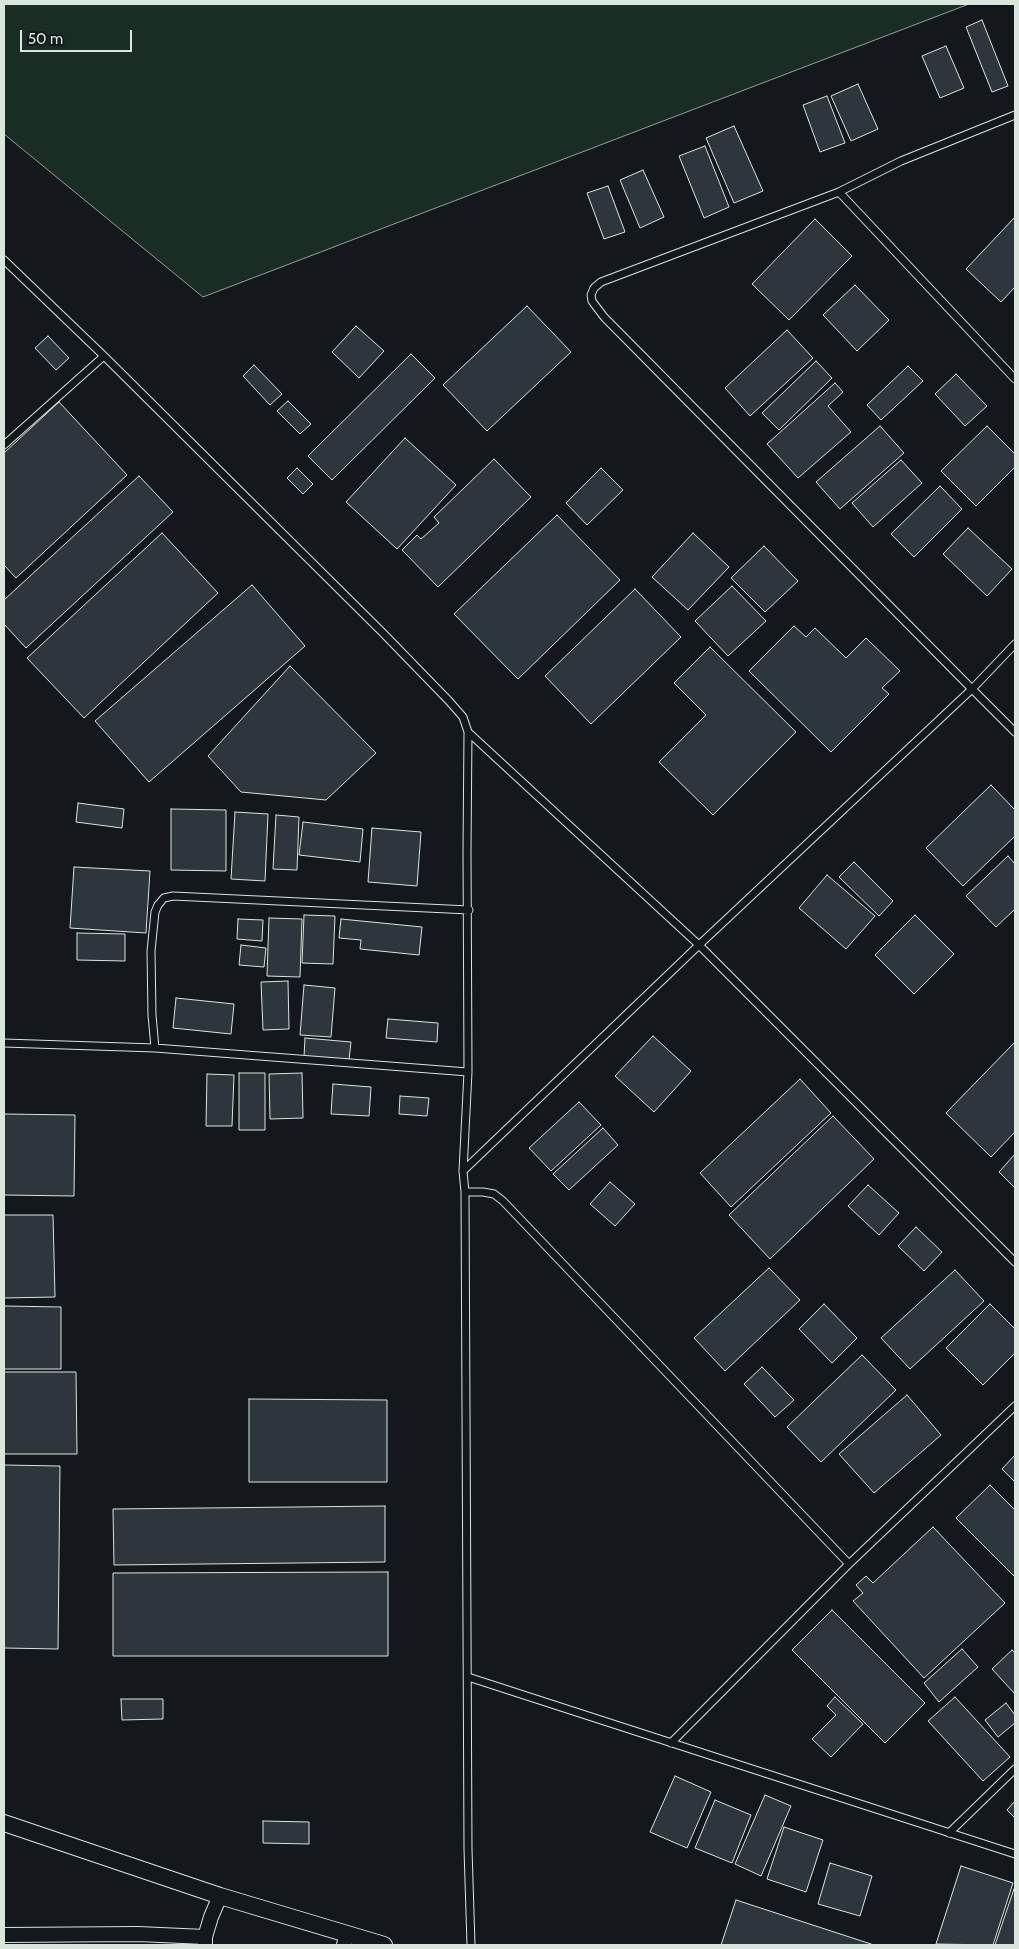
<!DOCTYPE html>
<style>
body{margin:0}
#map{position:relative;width:1019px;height:1949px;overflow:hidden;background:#14181c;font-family:Cabin,sans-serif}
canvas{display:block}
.frame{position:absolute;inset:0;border:5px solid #d8e6dc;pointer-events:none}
.scale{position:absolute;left:20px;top:30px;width:112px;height:22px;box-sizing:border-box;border:2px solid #d8e6dc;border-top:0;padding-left:6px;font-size:15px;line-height:18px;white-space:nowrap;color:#d8e6dc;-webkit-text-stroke:4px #14181c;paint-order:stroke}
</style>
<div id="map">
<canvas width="1019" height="1949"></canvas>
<div class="frame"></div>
<div class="scale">50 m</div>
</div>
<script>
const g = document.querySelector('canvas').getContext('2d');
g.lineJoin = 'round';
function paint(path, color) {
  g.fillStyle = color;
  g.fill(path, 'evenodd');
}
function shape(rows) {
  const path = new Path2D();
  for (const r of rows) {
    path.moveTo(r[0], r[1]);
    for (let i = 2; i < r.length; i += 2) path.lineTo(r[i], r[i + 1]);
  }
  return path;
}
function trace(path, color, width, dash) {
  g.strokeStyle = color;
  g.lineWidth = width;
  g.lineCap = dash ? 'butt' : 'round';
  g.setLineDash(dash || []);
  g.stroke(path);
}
const green = shape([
 [4,4,969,4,203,297,4,134,4,4]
]);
paint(green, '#1a2d24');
trace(green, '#939e99', 1);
const building = shape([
 [982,20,1008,86,992,92,966,27,982,20],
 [946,46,964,88,940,98,922,56,946,46],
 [858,84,878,129,851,141,831,96,858,84],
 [827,96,845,143,820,152,803,105,827,96],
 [734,126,763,191,734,203,706,138,734,126],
 [705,146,729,207,704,218,679,156,705,146],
 [643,170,664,217,640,228,620,180,643,170],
 [608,186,625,232,604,239,587,193,608,186],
 [1015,217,1015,287,1001,302,966,269,1015,217],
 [815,219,852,256,789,320,752,284,815,219],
 [855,285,889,320,857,351,823,315,855,285],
 [527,306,571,352,487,431,443,385,527,306],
 [356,326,384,351,359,378,332,352,356,326],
 [787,330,813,358,750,416,725,388,787,330],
 [48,336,69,358,56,370,35,348,48,336],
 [411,354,435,378,332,480,308,456,411,354],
 [816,361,832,378,779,430,762,413,816,361],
 [254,365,282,394,270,405,243,376,254,365],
 [908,366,923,381,881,420,867,405,908,366],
 [956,374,987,406,965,426,935,394,956,374],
 [835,383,843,392,828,406,851,432,798,478,767,444,835,383],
 [288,401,311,424,300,434,277,411,288,401],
 [59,402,127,475,16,578,4,565,4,453,59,402],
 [880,426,904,453,840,509,816,482,880,426],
 [987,426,1015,454,1015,467,976,506,941,471,987,426],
 [405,438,456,485,397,549,346,502,405,438],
 [494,459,531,497,438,587,402,550,417,535,421,539,439,523,434,517,494,459],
 [901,460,922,483,873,527,852,503,901,460],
 [297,468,313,484,303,494,287,478,297,468],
 [601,468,623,490,587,525,566,503,601,468],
 [139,476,173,512,26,648,4,624,4,600,139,476],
 [940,486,962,509,914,557,891,534,940,486],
 [557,515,620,580,518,679,454,614,557,515],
 [968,528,1012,569,987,596,943,554,968,528],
 [162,533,218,593,84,718,27,658,162,533],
 [693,533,729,567,688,610,652,577,693,533],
 [764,546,798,581,765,612,731,578,764,546],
 [252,585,305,646,149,782,95,721,252,585],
 [732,586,766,621,728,656,695,621,732,586],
 [635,589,681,637,591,724,545,676,635,589],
 [794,626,806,637,815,628,846,658,866,638,900,671,882,688,889,694,831,752,749,671,794,626],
 [710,647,796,732,713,815,659,762,706,715,674,683,710,647],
 [290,666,376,753,326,800,241,792,208,756,290,666],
 [991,785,1015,810,1015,836,963,886,926,848,991,785],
 [78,803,124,809,122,828,76,822,78,803],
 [171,809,226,810,226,871,171,870,171,809],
 [235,812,268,814,265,881,231,879,235,812],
 [276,815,299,817,297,870,273,869,276,815],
 [303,822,363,829,360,862,299,855,303,822],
 [372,828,421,832,417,886,368,882,372,828],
 [1008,856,1015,864,1015,909,996,927,966,896,1008,856],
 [854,862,893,901,879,916,839,877,854,862],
 [74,867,150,871,146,933,70,928,74,867],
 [827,875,875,916,846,949,799,908,827,875],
 [304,915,335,916,333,964,302,963,304,915],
 [915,915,954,954,914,994,875,955,915,915],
 [269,918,302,919,300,977,267,976,269,918],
 [238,919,263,920,262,941,237,939,238,919],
 [341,919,422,927,419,955,360,949,361,940,339,938,341,919],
 [77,933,125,934,125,961,77,960,77,933],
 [241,945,266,948,264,967,239,965,241,945],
 [288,981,289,1029,263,1030,261,982,288,981],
 [304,985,335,988,331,1037,300,1035,304,985],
 [176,998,234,1004,231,1034,173,1028,176,998],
 [388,1019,438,1023,437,1042,386,1038,388,1019],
 [653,1036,691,1071,654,1112,615,1076,653,1036],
 [305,1038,351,1042,349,1060,304,1057,305,1038],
 [1015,1042,1015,1132,991,1157,946,1113,1015,1042],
 [239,1073,265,1073,265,1130,239,1130,239,1073],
 [302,1073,303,1118,270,1119,269,1074,302,1073],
 [207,1074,234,1075,232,1126,206,1126,207,1074],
 [800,1079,831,1113,731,1207,700,1173,800,1079],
 [333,1084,371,1087,369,1116,331,1114,333,1084],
 [400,1096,429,1098,427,1116,399,1114,400,1096],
 [579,1102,601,1125,551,1171,529,1148,579,1102],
 [4,1114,75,1115,74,1196,4,1195,4,1114],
 [833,1116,874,1159,770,1259,729,1215,833,1116],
 [603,1128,618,1145,569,1190,553,1174,603,1128],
 [1015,1154,1015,1188,999,1172,1015,1154],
 [610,1182,635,1204,615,1226,590,1204,610,1182],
 [868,1185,899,1213,879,1235,848,1206,868,1185],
 [4,1215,53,1215,55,1297,4,1298,4,1215],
 [916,1227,942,1252,924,1271,898,1246,916,1227],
 [769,1268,800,1300,725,1371,694,1338,769,1268],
 [955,1270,984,1301,910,1369,881,1338,955,1270],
 [824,1304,857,1338,832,1363,799,1329,824,1304],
 [990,1304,1015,1329,1015,1353,983,1385,946,1348,990,1304],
 [4,1306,61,1307,61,1369,4,1369,4,1306],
 [862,1355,896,1390,821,1462,787,1427,862,1355],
 [762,1367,794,1400,775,1417,744,1384,762,1367],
 [4,1372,76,1372,77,1454,4,1454,4,1372],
 [907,1395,941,1435,874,1493,839,1454,907,1395],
 [249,1399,387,1400,387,1482,249,1482,249,1399],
 [1015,1455,1015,1482,1002,1469,1015,1455],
 [4,1465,60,1466,58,1649,4,1648,4,1465],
 [990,1485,1015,1510,1015,1577,956,1518,990,1485],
 [385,1506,385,1562,114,1565,113,1509,385,1506],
 [933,1527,1005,1603,924,1678,853,1601,863,1593,856,1585,866,1576,873,1583,933,1527],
 [388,1572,388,1656,113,1656,113,1573,388,1572],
 [832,1610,925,1703,885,1743,792,1650,832,1610],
 [962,1649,978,1667,939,1702,924,1683,962,1649],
 [1012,1650,1015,1653,1015,1694,992,1669,1012,1650],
 [835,1697,863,1724,831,1757,812,1739,836,1715,827,1706,835,1697],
 [955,1697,1010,1757,983,1781,928,1721,955,1697],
 [121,1699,163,1699,163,1719,122,1720,121,1699],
 [1006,1703,1015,1715,1015,1723,998,1737,985,1720,1006,1703],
 [675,1776,711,1792,687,1848,650,1832,675,1776],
 [765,1795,791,1806,761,1876,735,1864,765,1795],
 [715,1800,751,1815,732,1863,695,1848,715,1800],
 [1015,1801,1015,1818,1007,1810,1015,1801],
 [263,1821,309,1822,309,1844,263,1843,263,1821],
 [784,1827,823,1840,806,1892,767,1879,784,1827],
 [830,1863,872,1876,860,1916,818,1904,830,1863],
 [961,1866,1013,1883,993,1945,936,1944,961,1866],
 [1015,1886,1015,1945,995,1945,1015,1886],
 [736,1900,874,1945,721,1945,736,1900]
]);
paint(building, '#2c363c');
trace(building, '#d8e6dc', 1);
const service = shape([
 [1015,115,901,161,839,192,601,282,594,288,591,295,592,301,604,317,972,689,1015,644],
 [839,192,1015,379],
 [4,260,104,356,383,633,449,701,463,717,468,732,467,850,468,1072,463,1171,465,1192,468,1849,471,1945],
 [4,445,104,356],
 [468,732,699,945,1015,1262],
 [4,1043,155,1048,468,1072],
 [155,1048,152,1015,151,951,155,912,158,905,164,898,173,896,469,910],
 [463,1171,699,945,972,689,1015,732],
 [465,1192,483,1192,494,1194,503,1201,849,1564,1015,1406],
 [468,1677,1015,1854],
 [671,1743,849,1564],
 [949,1833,1015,1769]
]);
const minor = shape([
 [4,1935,138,1934,205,1937],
 [205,1945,205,1937,211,1917,220,1896],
 [344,1945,346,1935]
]);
const tertiary = shape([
 [4,1823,220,1896,384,1945]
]);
trace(service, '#d8e6dc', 9);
trace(minor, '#d8e6dc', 16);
trace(tertiary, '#d8e6dc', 18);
trace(service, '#14181c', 7);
trace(minor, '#14181c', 14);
trace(tertiary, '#14181c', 16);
</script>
